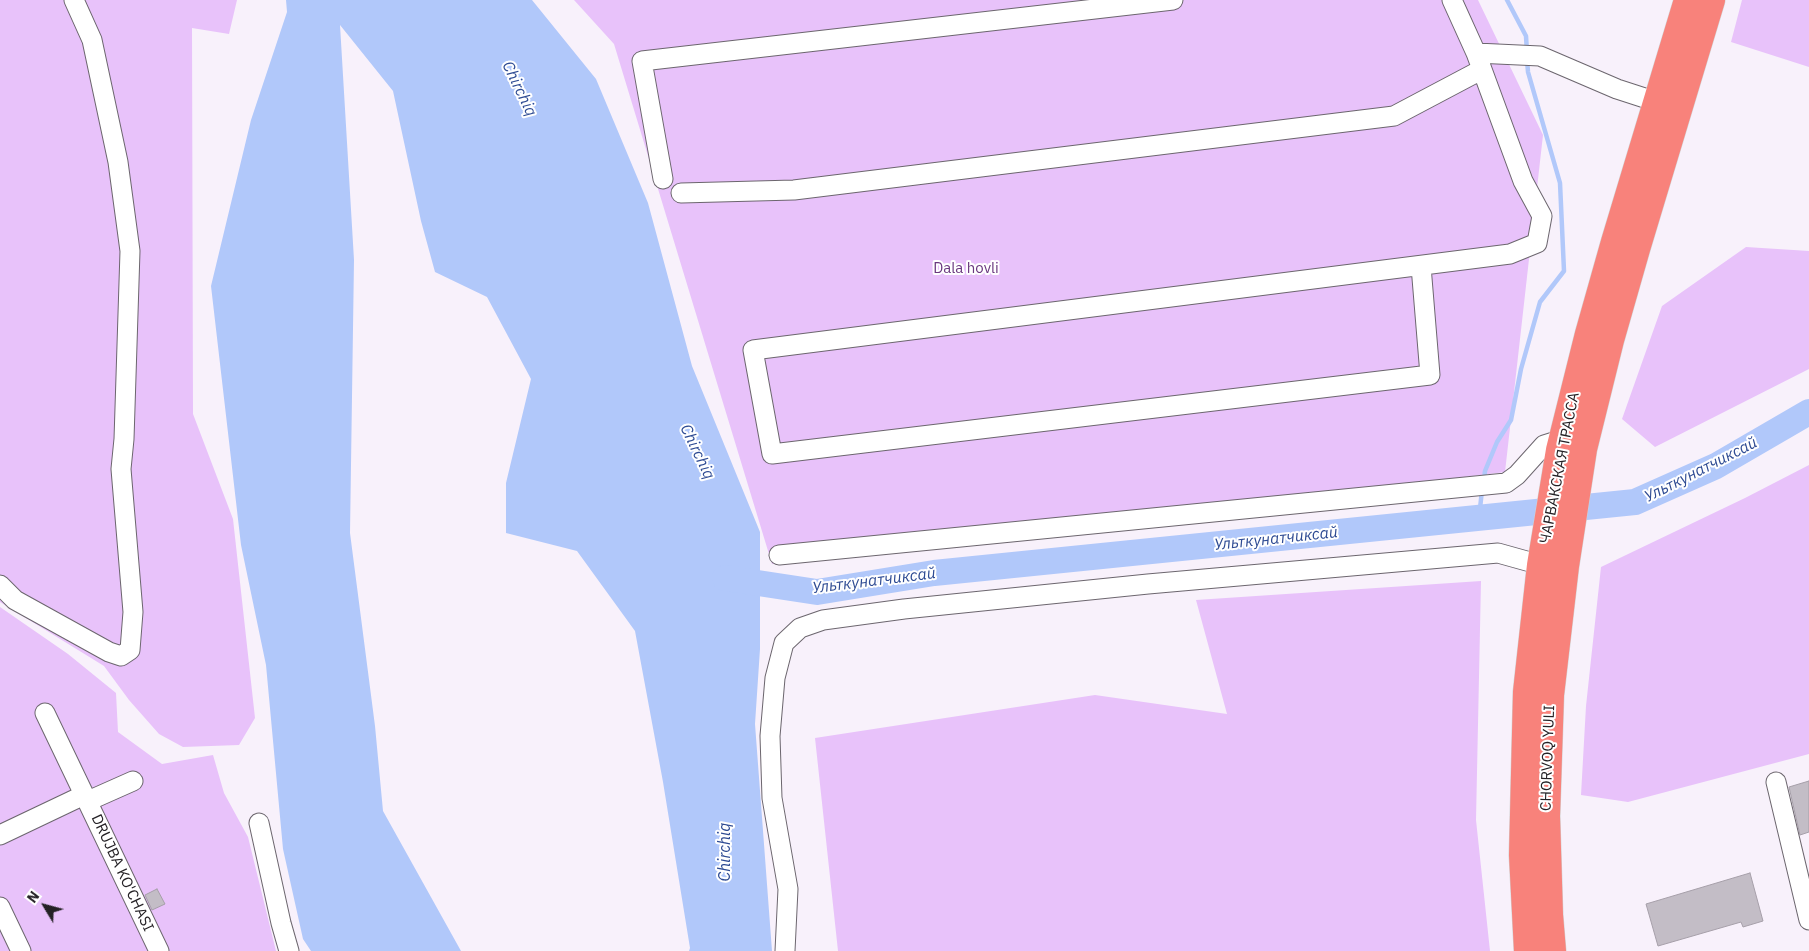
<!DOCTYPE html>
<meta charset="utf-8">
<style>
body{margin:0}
#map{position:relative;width:1809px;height:951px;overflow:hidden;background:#f8f1fb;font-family:"IBM Plex Sans",sans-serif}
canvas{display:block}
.north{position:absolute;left:20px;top:881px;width:50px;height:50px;-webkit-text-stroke:4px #fff;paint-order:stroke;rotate:307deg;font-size:14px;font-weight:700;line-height:20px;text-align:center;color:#242125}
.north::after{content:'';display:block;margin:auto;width:18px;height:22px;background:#242125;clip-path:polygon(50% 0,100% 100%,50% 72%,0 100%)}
</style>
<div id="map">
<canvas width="1809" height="951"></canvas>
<div class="north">N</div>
</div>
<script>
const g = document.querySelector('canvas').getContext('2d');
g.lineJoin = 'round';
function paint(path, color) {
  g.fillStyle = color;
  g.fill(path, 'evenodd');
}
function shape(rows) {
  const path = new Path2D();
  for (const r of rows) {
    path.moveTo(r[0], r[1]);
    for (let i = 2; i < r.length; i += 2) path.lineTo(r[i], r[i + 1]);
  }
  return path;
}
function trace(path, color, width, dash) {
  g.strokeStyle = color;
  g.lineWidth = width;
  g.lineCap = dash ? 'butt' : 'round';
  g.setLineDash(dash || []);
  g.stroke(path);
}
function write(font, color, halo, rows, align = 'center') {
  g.font = font + ' "IBM Plex Sans",sans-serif';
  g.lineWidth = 4;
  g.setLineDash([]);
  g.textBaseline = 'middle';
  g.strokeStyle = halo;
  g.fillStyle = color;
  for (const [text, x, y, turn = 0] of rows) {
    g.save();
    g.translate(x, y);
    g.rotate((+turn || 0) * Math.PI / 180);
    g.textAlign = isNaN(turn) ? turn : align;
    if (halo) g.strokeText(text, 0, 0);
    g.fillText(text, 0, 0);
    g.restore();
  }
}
paint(shape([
 [0,0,237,0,229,34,192,28,193,414,233,519,255,718,239,745,183,747,159,734,129,700,104,666,0,602],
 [574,0,1478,0,1543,135,1505,472,772,564,614,44],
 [1742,0,1809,0,1809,67,1731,42],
 [1746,247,1809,251,1809,369,1655,447,1622,419,1662,306],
 [1809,465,1809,754,1628,802,1581,795,1586,706,1601,567,1745,498],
 [1481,581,1476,820,1490,951,838,951,815,738,1095,695,1227,714,1196,600],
 [0,607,68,654,116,693,118,732,162,764,213,755,224,793,248,837,276,951,0,951]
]), '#e8c2fa');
paint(shape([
 [286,0,532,0,596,79,648,203,692,366,760,532,760,649,755,724,772,951,689,951,690,948,663,782,635,631,577,551,506,533,506,483,531,379,487,297,435,272,421,221,393,91,340,25,354,260,350,533,375,726,383,811,461,951,311,951,303,939,283,849,266,665,241,545,211,286,251,120,287,12]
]), '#b1c8fa');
trace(shape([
 [1507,0,1526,36,1527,52],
 [1484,479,1485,471,1497,442,1511,420,1521,369,1540,302,1564,271,1560,183,1528,72,1527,60],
 [1479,518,1482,490]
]), '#b1c8fa', 4.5);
trace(shape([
 [725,578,817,592,934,573,1635,502,1716,466,1809,412]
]), '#b1c8fa', 26);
const building = shape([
 [1809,781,1809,832,1800,835,1789,787,1809,781],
 [1750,873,1763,921,1743,927,1741,922,1658,946,1646,904,1750,873],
 [157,889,165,904,152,910,145,895,157,889]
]);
paint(building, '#c3bdc6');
trace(building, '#a69fa9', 1);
const minor = shape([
 [1476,53,1540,56,1617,89,1657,102],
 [663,179,642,61,1173,0],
 [681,193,794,190,1394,116,1481,70],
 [1421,266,1430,375,772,454,753,350,1510,254,1537,243,1542,216,1523,181,1476,53,1452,0],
 [779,555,1506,483,1517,475,1544,445,1563,439],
 [0,585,15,600,109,652,121,656,130,650,133,612,121,469,124,439,130,251,118,162,92,40,74,0],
 [45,713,159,951],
 [1776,782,1809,920],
 [88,801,133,781],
 [259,823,281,923,289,951],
 [0,835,84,795],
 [0,907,21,951],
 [785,951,788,889,772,798,770,736,775,678,784,643,800,628,823,620,904,609,1148,584,1498,553,1541,565]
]);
const highway = shape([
 [1528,951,1523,855,1527,692,1541,565,1560,450,1589,334,1615,242,1688,0],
 [1552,951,1549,915,1546,816,1550,695,1565,566,1583,449,1610,340,1636,249,1711,0]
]);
trace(minor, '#6c666e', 21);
trace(highway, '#d3d3d3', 29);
trace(minor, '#fff', 19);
trace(highway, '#f8827b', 28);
write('15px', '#6a387f', '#fff', [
 ["Dala hovli",966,269]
]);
write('15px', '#242125', '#fff', [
 ["ЧАРВАКСКАЯ ТРАССА",1560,468,-79],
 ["CHORVOQ YULI",1548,758,-88],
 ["DRUJBA KO'CHASI",122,873,65]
]);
write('italic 16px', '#2e4b93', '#fff', [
 ["Chirchiq",519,89,64],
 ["Chirchiq",697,452,64],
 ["Ульткунатчиксай",1701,470,-27],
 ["Ульткунатчиксай",1276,539,-6],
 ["Ульткунатчиксай",874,581,-7],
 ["Chirchiq",725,852,-90]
]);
</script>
